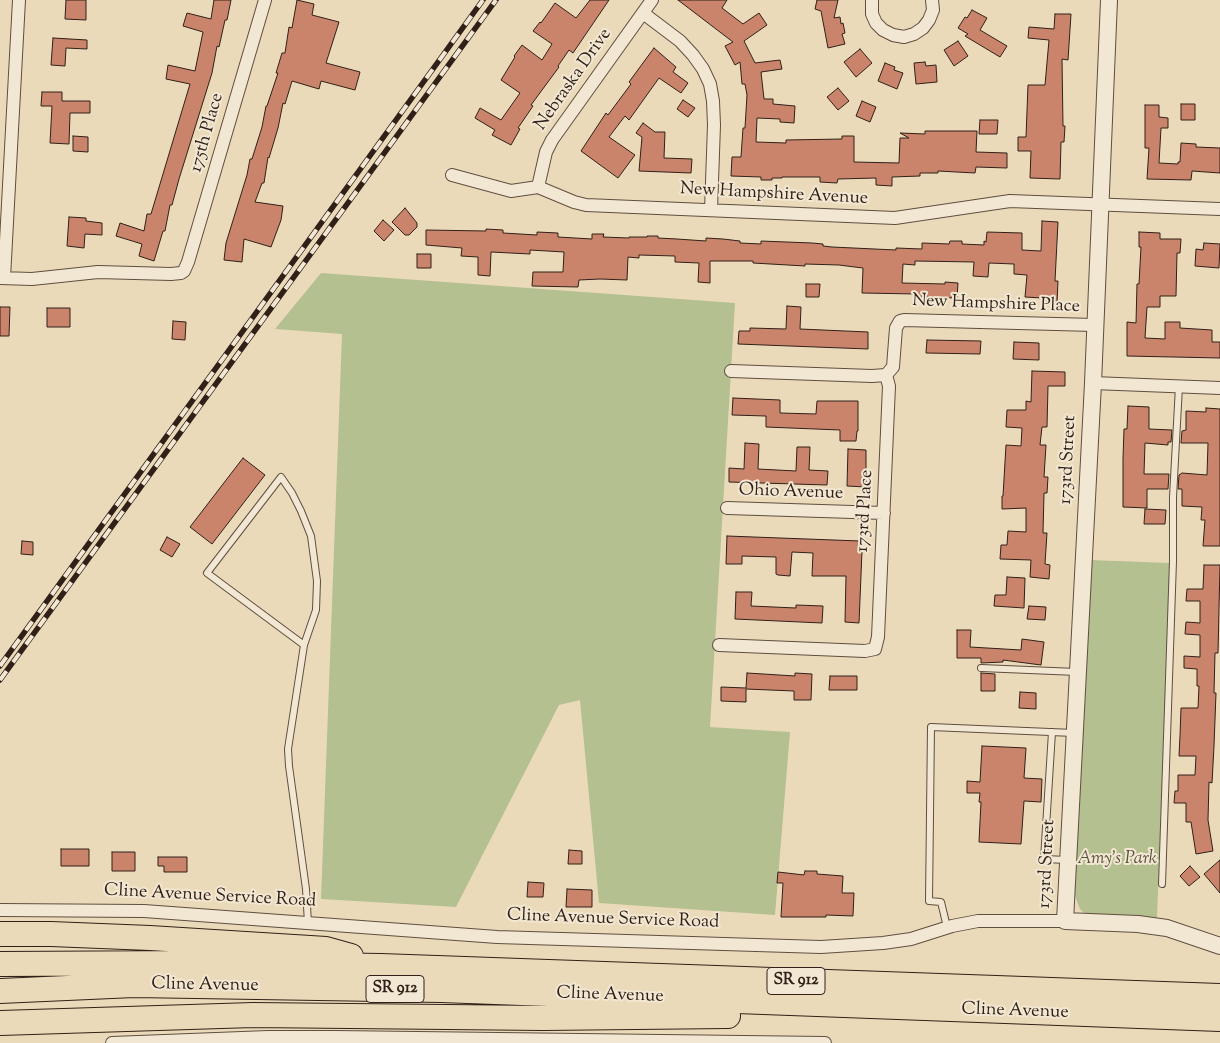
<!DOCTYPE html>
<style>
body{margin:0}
canvas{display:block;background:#ebdab9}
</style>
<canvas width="1220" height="1043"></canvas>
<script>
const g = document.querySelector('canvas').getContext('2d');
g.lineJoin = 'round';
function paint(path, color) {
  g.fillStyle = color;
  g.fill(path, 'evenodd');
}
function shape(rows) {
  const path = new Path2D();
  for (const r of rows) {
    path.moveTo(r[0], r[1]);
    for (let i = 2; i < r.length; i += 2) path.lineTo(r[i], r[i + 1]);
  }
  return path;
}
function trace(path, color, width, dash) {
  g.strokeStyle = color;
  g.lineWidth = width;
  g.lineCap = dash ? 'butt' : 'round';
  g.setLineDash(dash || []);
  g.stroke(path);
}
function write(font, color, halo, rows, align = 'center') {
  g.font = font + ' "Sorts Mill Goudy",serif';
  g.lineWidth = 4;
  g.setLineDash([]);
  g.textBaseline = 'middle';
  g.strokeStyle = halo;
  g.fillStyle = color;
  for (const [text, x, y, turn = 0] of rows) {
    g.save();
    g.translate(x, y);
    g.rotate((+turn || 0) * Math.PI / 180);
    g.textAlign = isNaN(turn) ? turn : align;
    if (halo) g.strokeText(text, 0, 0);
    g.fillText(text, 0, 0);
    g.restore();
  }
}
paint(shape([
 [321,273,735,303,710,727,790,732,775,915,599,903,580,700,559,705,456,907,321,899,342,334,275,329],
 [1090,560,1170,563,1157,918,1090,915,1084,913,1080,909,1076,899,1074,891]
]), '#b5c091');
const building = shape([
 [66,0,86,0,86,20,65,19,66,0],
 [214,0,231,0,227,20,225,20,219,47,217,46,212,73,179,179,172,205,170,205,165,231,163,231,154,261,139,256,142,244,116,236,120,223,144,231,147,214,151,214,190,84,166,79,168,65,195,71,203,32,183,26,187,13,211,19,214,0],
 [297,0,314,4,312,15,339,22,326,63,360,72,355,90,321,81,319,89,292,81,285,104,283,103,278,128,269,158,268,157,264,183,262,183,255,202,283,206,281,220,271,247,244,239,242,262,224,260,226,243,247,175,250,159,252,159,262,127,266,106,267,106,278,73,276,73,282,53,285,53,289,27,292,28,297,0],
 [590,0,609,0,573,53,569,50,558,66,559,67,531,105,533,106,518,128,520,129,511,145,492,135,495,130,475,118,480,108,501,120,520,93,501,80,515,57,514,56,522,45,542,60,552,44,533,31,540,22,541,23,555,3,576,18,590,0],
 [678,0,727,0,722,8,743,24,759,13,767,25,744,41,755,63,780,60,782,69,761,72,764,99,773,99,773,104,795,106,794,123,780,122,780,119,757,118,756,142,786,143,786,140,842,139,842,136,854,136,854,162,899,163,900,138,909,138,900,133,925,134,925,131,977,131,976,152,1007,153,1007,168,976,167,975,173,938,171,938,173,920,173,920,176,892,177,892,186,876,185,876,178,838,179,837,183,820,182,820,177,782,177,782,178,772,178,772,180,761,180,761,177,731,176,732,157,741,157,743,128,745,128,747,95,745,84,742,84,740,62,735,65,725,46,733,42,678,0],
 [817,0,838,0,834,18,840,17,841,24,843,23,845,33,842,34,845,44,828,48,821,11,815,9,817,0],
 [972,10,987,18,980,30,1007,46,1000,57,965,36,968,34,958,28,965,17,967,18,972,10],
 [1055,14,1071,14,1068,60,1062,59,1063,126,1065,126,1064,142,1061,142,1060,179,1030,178,1031,151,1018,151,1018,137,1026,137,1028,85,1045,85,1049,40,1028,38,1029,27,1054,29,1055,14],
 [53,38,87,40,87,49,66,48,65,66,51,65,53,38],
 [958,41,968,56,954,66,944,50,958,41],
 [654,48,676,67,673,72,688,83,681,93,659,78,629,120,625,116,609,137,635,155,618,178,581,151,606,113,608,115,631,84,629,82,654,48],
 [860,49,872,63,856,77,844,62,860,49],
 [925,62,926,66,936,65,937,82,916,84,914,63,925,62],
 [885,63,895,67,894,70,903,73,897,89,878,81,885,63],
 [838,88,849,101,838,110,827,97,838,88],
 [42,92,62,92,62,101,90,101,90,113,70,113,69,144,50,143,52,106,41,106,42,92],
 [683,100,695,108,688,117,677,109,683,100],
 [862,101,876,107,870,122,856,116,862,101],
 [1181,104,1195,104,1195,120,1181,120,1181,104],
 [1145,105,1159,105,1159,117,1168,118,1168,128,1161,128,1159,163,1178,164,1178,162,1180,162,1181,143,1196,144,1196,147,1220,148,1220,173,1192,171,1191,180,1147,179,1149,148,1145,148,1145,105],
 [980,120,998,120,997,134,979,134,980,120],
 [643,123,655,132,665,132,664,158,692,159,691,173,639,171,642,137,636,133,643,123],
 [73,136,88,137,88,152,73,151,73,136],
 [405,208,417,223,417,227,409,235,405,235,392,222,405,208],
 [69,217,86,218,86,221,102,223,102,235,85,234,84,248,67,246,69,217],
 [383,220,394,230,384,241,374,231,383,220],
 [1042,221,1058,222,1055,281,1058,281,1057,303,1042,302,1042,298,1025,297,1027,275,1014,274,1014,264,989,263,988,277,973,276,974,262,915,261,915,265,903,264,902,283,945,284,945,282,958,283,957,298,916,297,916,294,862,293,863,268,839,265,805,264,805,266,753,263,753,261,710,261,710,283,698,282,699,263,675,262,675,256,639,255,639,258,628,257,627,280,600,279,579,280,578,287,532,286,533,272,563,272,564,252,530,250,530,254,491,252,490,276,478,275,478,257,461,256,462,248,426,245,426,230,486,231,486,229,503,230,503,233,537,235,537,232,558,233,558,237,592,239,592,234,604,234,603,237,629,238,629,237,647,237,647,236,658,236,658,238,677,239,706,241,706,238,723,239,740,241,740,243,761,244,761,241,812,243,823,244,823,246,832,247,896,250,896,248,922,249,922,243,949,244,950,241,962,241,962,244,984,245,984,241,986,242,987,232,1022,233,1022,250,1041,251,1042,221],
 [1139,232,1160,233,1160,239,1181,239,1180,253,1177,253,1176,296,1160,296,1160,307,1147,307,1145,338,1165,339,1165,322,1180,322,1180,328,1212,330,1212,342,1220,342,1220,358,1127,356,1127,322,1136,323,1137,284,1139,284,1141,247,1139,247,1139,232],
 [1204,243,1220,244,1219,268,1195,266,1196,249,1203,250,1204,243],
 [417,254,431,254,431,268,417,268,417,254],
 [806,284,820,284,819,297,806,297,806,284],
 [787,306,801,307,800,329,868,332,868,349,738,344,739,331,750,331,750,328,786,329,787,306],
 [0,307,10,307,9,336,0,336,0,307],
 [47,308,70,308,70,327,47,327,47,308],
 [173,321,186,322,185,340,172,339,173,321],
 [927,340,981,341,980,354,926,353,927,340],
 [1014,342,1039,343,1039,360,1013,359,1014,342],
 [1032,371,1065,372,1065,386,1048,386,1047,427,1042,427,1040,445,1046,445,1044,477,1048,477,1047,493,1044,493,1043,533,1047,533,1045,564,1050,565,1049,579,1030,577,1031,560,1000,559,1001,545,1007,545,1008,531,1026,532,1026,508,1002,509,1002,496,1003,496,1006,445,1021,446,1022,428,1006,427,1007,410,1026,410,1026,401,1031,402,1032,371],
 [733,398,780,400,780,413,816,414,817,401,858,401,858,431,857,431,856,441,840,441,840,430,766,427,766,416,732,415,733,398],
 [1128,406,1149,407,1149,429,1172,430,1171,442,1168,442,1168,445,1145,443,1144,474,1169,474,1168,489,1147,489,1147,508,1123,507,1123,459,1124,429,1127,429,1128,406],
 [1206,408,1220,409,1220,546,1203,546,1205,520,1201,520,1202,507,1182,506,1182,489,1178,489,1179,475,1182,473,1207,475,1208,443,1181,443,1182,431,1186,430,1186,411,1206,412,1206,408],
 [745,443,759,444,758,469,796,471,797,447,810,447,809,470,828,471,827,485,729,482,729,468,744,469,745,443],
 [848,449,866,450,866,487,847,486,848,449],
 [243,458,265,475,212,544,190,527,243,458],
 [1145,509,1166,510,1165,524,1144,524,1145,509],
 [727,536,860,541,860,551,862,551,859,623,845,622,846,576,812,576,813,553,792,552,790,576,778,575,776,574,776,557,742,556,742,564,726,564,727,536],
 [167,537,180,544,172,557,160,550,167,537],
 [22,541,33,542,33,555,21,554,22,541],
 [1204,565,1220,565,1218,653,1215,653,1214,693,1216,693,1214,746,1212,783,1209,782,1208,820,1213,851,1196,854,1191,822,1186,822,1186,803,1174,803,1175,791,1178,791,1178,775,1195,775,1196,756,1179,756,1180,736,1181,708,1198,708,1199,686,1197,686,1197,669,1184,668,1184,656,1200,657,1200,635,1185,634,1186,622,1200,623,1200,601,1186,601,1187,589,1203,589,1204,565],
 [1007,577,1025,578,1024,608,994,606,995,595,1006,595,1007,577],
 [736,592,752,592,751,606,796,608,796,605,823,606,822,623,735,619,736,592],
 [1029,606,1046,607,1045,620,1027,619,1029,606],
 [957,630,971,630,970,647,1021,650,1022,639,1044,642,1041,665,1003,660,1003,662,981,663,981,658,957,658,957,630],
 [747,673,795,676,795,673,812,674,811,700,794,700,794,691,746,689,746,702,721,701,721,687,746,688,747,673],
 [981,673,995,674,995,691,981,691,981,673],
 [830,676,857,676,857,690,829,690,830,676],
 [1020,692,1036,693,1036,709,1019,708,1020,692],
 [982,746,1026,748,1024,778,1042,779,1041,802,1024,801,1021,844,979,842,981,802,979,802,980,793,967,793,967,781,980,782,982,746],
 [61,849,89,849,89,866,61,866,61,849],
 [569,850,582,851,582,864,568,864,569,850],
 [112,852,135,852,135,871,112,871,112,852],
 [158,857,187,857,187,872,164,872,164,866,158,866,158,857],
 [1220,860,1220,893,1204,874,1220,860],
 [1190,866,1200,877,1189,886,1180,876,1190,866],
 [805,871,817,871,817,874,843,876,842,893,854,893,853,916,826,915,826,917,781,917,783,883,777,883,778,872,804,875,805,871],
 [528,882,544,883,543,897,527,897,528,882],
 [567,889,592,890,592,907,566,907,567,889]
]);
paint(building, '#ca846b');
trace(building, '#302018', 1);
const service = shape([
 [304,645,207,573,281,477,292,493,301,511,311,536,317,581,316,610,304,645,288,749,289,766,306,889,308,923],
 [981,668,1077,672],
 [1052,732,1044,859,1067,860],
 [1162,884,1173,561,1173,497,1179,386],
 [947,927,941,902,929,901,931,727,1074,733]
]);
const minor = shape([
 [872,0,872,14,876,23,883,30,893,35,904,37,914,34,923,28,929,20,933,10,932,0],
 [643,13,680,41,693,55,703,69,710,84,713,101,714,125,711,210],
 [452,175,511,191,538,187,574,202,586,205,895,218,1010,201,1220,209],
 [538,187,546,152,552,140,652,0],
 [0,278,32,279,98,272,171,274,181,273,184,271,188,262,265,0],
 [4,278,19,0],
 [731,371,872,376,886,375,893,367,896,328,900,321,904,320,1094,325],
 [1093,383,1220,388],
 [727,508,884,513],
 [719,645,865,651,875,649,878,637,889,386,886,375],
 [0,910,144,911,497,937,821,947,883,943,911,939,952,926,978,921,1065,921],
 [112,1043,268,1037,335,1037,825,1043]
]);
const tertiary = shape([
 [1109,0,1093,383,1065,921,1138,924,1167,928,1220,946]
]);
const motorway = shape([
 [0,934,51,934,150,938,326,949,351,956],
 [0,964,194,963,381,966,1220,996],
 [0,991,134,985,441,990,1220,1019],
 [0,1023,253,1015,543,1018,728,1016]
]);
trace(service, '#5f4e40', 8);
trace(minor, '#5f4e40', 14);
trace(tertiary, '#5f4e40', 18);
trace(motorway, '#302018', 26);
trace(service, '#f2e7d2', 6);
trace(minor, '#f2e7d2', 12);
trace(tertiary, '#f2e7d2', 16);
trace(motorway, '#ebdab9', 24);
const rail = shape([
 [0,666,483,0],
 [0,680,496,0]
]);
trace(rail, '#302018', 5.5);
trace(rail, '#f2e7d2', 4, [11]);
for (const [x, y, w] of [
 [796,981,58],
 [395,989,58]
]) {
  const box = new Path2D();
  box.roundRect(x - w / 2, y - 13.5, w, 27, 4);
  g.fillStyle = '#f2e7d2';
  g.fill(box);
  trace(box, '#302018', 1);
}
write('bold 16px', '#302018', null, [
 ["SR 912",796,981],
 ["SR 912",395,989]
]);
write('18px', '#302018', '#f2e7d2', [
 ["Nebraska Drive",574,80,-55],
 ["175th Place",208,133,-74],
 ["New Hampshire Avenue",774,195,3],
 ["New Hampshire Place",996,305,2],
 ["173rd Street",1069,460,-87],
 ["Ohio Avenue",791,493,2],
 ["173rd Place",866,511,-87],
 ["173rd Street",1048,864,-87],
 ["Cline Avenue Service Road",210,897,3],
 ["Cline Avenue Service Road",613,920,2],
 ["Cline Avenue",205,986,1],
 ["Cline Avenue",610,996,2],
 ["Cline Avenue",1015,1012,2]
]);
write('italic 18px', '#58503c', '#f2e7d2', [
 ["Amy's Park",1117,860]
]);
</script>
